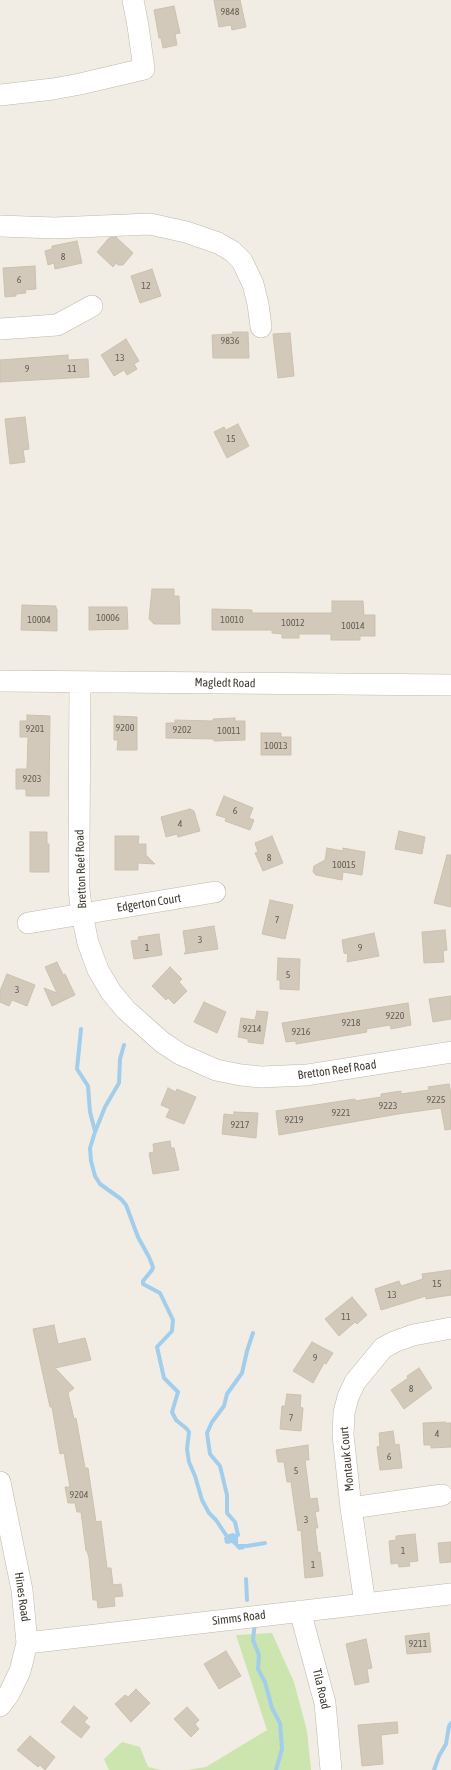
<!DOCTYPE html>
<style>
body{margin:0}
canvas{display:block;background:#f1ede4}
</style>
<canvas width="451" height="1770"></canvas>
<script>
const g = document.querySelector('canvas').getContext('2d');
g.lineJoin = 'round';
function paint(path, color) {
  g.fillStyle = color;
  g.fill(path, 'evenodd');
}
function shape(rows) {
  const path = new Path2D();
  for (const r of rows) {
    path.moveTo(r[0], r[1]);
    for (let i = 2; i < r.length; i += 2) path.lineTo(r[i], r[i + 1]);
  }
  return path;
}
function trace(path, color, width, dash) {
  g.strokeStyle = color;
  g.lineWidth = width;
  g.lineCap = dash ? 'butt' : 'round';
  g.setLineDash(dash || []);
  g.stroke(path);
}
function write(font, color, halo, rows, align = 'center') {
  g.font = font + ' "Asap Condensed",sans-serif';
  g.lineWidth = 4;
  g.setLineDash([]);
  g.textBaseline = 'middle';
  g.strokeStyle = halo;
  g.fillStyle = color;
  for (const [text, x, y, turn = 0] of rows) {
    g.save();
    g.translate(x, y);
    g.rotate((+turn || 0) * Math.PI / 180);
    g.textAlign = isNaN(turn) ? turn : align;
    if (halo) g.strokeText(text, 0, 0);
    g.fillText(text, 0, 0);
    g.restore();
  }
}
paint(shape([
 [272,1633,294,1682,307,1731,311,1770,187,1770,206,1767,267,1730,236,1635],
 [122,1742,140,1747,148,1767,161,1770,109,1770,104,1759]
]), '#cce4ae');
paint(shape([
 [233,1533,238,1535,238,1544,246,1544,247,1546,244,1549,239,1550,232,1543,227,1544,225,1543,224,1538,226,1535]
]), '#a2ceec');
trace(shape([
 [81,1029,77,1069,88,1086,90,1112,95,1131],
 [124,1045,120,1059,119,1083,105,1107,95,1132,90,1148,91,1161,95,1176,100,1184,121,1199,126,1205,138,1237,149,1257,153,1267,152,1270,143,1281,143,1284,160,1293,173,1320,172,1331,157,1347,164,1378,178,1392,172,1412,176,1420,187,1429,189,1432,187,1449,189,1462,195,1476,202,1500,209,1513,216,1520,226,1535],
 [238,1535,235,1522,227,1513,227,1495,220,1466,210,1454,207,1433,212,1422,224,1406,227,1394,242,1373,247,1351,253,1333],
 [247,1546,265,1543],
 [246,1579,247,1600],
 [255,1622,253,1640,259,1655,258,1669,265,1682,272,1708,280,1723,282,1749,276,1770],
 [434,1770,439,1756,446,1744,449,1726,451,1723]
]), '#a2ceec', 4);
const building = shape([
 [214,0,240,0,246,27,232,30,231,25,219,27,214,0],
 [174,6,180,33,175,34,177,45,163,48,161,38,159,38,154,10,174,6],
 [116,237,133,253,123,265,118,265,116,263,113,267,97,252,109,238,116,237],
 [77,241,82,263,55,269,54,263,48,265,45,251,52,249,52,246,77,241],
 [35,266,36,289,25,290,26,293,16,294,16,296,5,297,3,268,35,266],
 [152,269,161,296,140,303,131,276,152,269],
 [233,332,248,332,249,358,213,358,212,335,232,334,233,332],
 [290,333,294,376,278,378,273,334,290,333],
 [126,339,139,361,134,364,137,369,127,375,124,370,114,376,101,355,126,339],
 [68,355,68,360,88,359,89,377,0,382,0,360,68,355],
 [25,417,29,449,23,450,25,462,10,464,5,419,25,417],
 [238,424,249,446,227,458,214,432,224,427,226,430,238,424],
 [152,589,174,589,174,596,179,596,180,624,154,624,149,619,152,589],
 [332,601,363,601,364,615,375,615,375,636,360,636,360,640,331,640,331,634,299,634,299,638,282,638,282,634,272,633,272,630,212,630,212,609,252,610,252,613,332,613,332,601],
 [22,605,56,606,56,609,57,609,57,631,21,630,22,605],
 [89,607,127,607,128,629,89,630,89,607],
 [27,715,50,716,49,796,26,796,26,789,16,789,16,769,27,769,28,737,20,737,20,721,27,721,27,715],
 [114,716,137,717,137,750,117,750,118,740,114,740,114,716],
 [235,718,235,721,245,721,245,740,214,741,214,739,166,738,166,723,175,723,175,720,213,721,213,719,235,718],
 [261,733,281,733,281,737,291,737,291,755,261,755,261,733],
 [224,796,253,808,249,818,254,820,250,830,225,821,226,818,216,815,224,796],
 [190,809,194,811,200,831,178,837,177,834,166,837,161,817,190,809],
 [399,831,425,837,422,854,395,849,399,831],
 [30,832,47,832,47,844,49,844,49,872,30,872,30,832],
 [115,836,139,836,138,844,146,844,146,855,155,864,138,863,138,870,115,870,115,836],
 [272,836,283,863,263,871,255,853,258,852,255,843,272,836],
 [327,848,343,851,343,848,365,852,362,875,343,872,342,880,316,875,313,872,314,866,325,860,327,848],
 [447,855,451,855,451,907,434,903,447,855],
 [270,900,293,905,285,939,262,934,270,900],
 [214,926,218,949,184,954,186,951,183,931,214,926],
 [445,930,447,950,443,951,444,962,424,963,422,932,445,930],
 [374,933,379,956,347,962,348,954,344,953,342,940,374,933],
 [159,934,162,955,134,959,131,941,139,940,138,937,159,934],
 [278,958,300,959,299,990,280,989,280,980,277,980,278,958],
 [57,962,63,975,65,974,75,995,52,1006,44,988,57,993,45,967,57,962],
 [170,967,182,979,179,982,187,991,174,1004,168,998,166,1000,152,986,170,967],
 [7,974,35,985,27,1006,12,1000,9,1006,0,1002,0,991,7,974],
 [451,996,451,1019,433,1022,429,999,451,996],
 [204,1002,226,1012,217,1033,194,1022,204,1002],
 [408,1003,411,1025,391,1029,390,1025,366,1029,367,1032,296,1044,296,1041,286,1042,282,1023,408,1003],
 [257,1011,268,1012,263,1044,248,1042,248,1039,238,1037,241,1018,255,1020,257,1011],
 [449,1084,451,1094,451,1129,445,1130,441,1108,398,1114,279,1135,276,1111,355,1099,355,1101,381,1097,381,1094,401,1091,401,1094,429,1090,428,1087,449,1084],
 [168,1088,176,1092,177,1089,196,1097,184,1124,166,1117,170,1109,161,1105,168,1088],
 [234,1112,258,1113,256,1138,222,1134,224,1114,234,1115,234,1112],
 [170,1141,171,1148,174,1148,179,1170,153,1174,149,1153,154,1152,153,1144,170,1141],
 [451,1270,451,1295,426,1299,426,1296,381,1310,375,1289,399,1281,401,1286,423,1279,422,1274,451,1270],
 [352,1297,367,1315,357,1324,355,1322,339,1336,325,1319,352,1297],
 [54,1325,58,1344,85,1338,91,1360,55,1368,74,1388,68,1393,74,1419,76,1418,85,1468,88,1468,96,1522,101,1521,107,1568,111,1568,113,1585,121,1584,123,1596,114,1597,115,1606,98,1608,97,1600,93,1600,89,1558,87,1551,86,1551,81,1512,77,1512,75,1503,68,1503,65,1487,70,1487,64,1453,60,1454,52,1407,50,1407,33,1329,54,1325],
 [312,1342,333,1353,326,1364,324,1363,313,1383,293,1371,312,1342],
 [419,1368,432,1388,404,1409,391,1390,408,1378,407,1376,419,1368],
 [287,1394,301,1395,300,1407,303,1408,301,1431,280,1429,282,1406,285,1406,287,1394],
 [445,1422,445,1423,451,1423,451,1447,431,1448,431,1445,424,1445,423,1423,445,1422],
 [393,1431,395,1445,399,1444,402,1468,380,1470,377,1447,380,1446,379,1433,393,1431],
 [308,1445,309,1460,305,1460,310,1499,317,1498,319,1511,315,1512,318,1528,315,1528,318,1553,320,1552,323,1576,305,1578,301,1530,298,1531,291,1482,287,1482,284,1462,278,1462,276,1450,308,1445],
 [415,1534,418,1561,409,1562,410,1566,399,1567,398,1563,391,1564,389,1541,396,1540,396,1536,415,1534],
 [451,1542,451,1562,440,1563,438,1543,451,1542],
 [429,1633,431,1652,407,1654,405,1636,429,1633],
 [366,1639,372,1668,367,1669,369,1682,355,1685,346,1644,366,1639],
 [226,1651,241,1676,219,1689,204,1664,226,1651],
 [136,1689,150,1703,131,1722,115,1704,125,1695,128,1697,136,1689],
 [74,1706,88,1718,84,1722,90,1727,81,1738,61,1722,74,1706],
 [187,1707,199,1720,195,1724,199,1729,191,1737,174,1719,187,1707],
 [397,1722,398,1733,381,1735,383,1764,362,1766,358,1725,397,1722],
 [30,1736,55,1757,45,1770,40,1765,38,1767,17,1750,30,1736]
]);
paint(building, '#d2c9ba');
trace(building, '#cdc1ae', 1);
const minor = shape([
 [0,95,53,89,80,84,144,69,138,26,133,0],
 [0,226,54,228,150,224,186,232,218,243,232,251,242,261,253,284,258,304,261,327],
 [0,329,57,325,92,306],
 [0,681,451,685],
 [80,682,79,851,79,890,82,914,88,943,98,970,111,992,126,1010,162,1042,180,1054,216,1070,241,1075,261,1077,307,1075,451,1052],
 [28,923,215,892],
 [0,1482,22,1590,27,1643,20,1671,9,1694,0,1706],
 [351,1508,442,1495],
 [365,1604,351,1508,343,1435,344,1413,348,1397,355,1382,383,1348,394,1342,413,1335,451,1328],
 [300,1611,325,1703,331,1770],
 [27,1643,451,1594]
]);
trace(minor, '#bfb8aa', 22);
trace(minor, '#fff', 21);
write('10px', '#676056', null, [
 ["9848",230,12],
 ["8",63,257],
 ["6",19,280],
 ["12",146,286],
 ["9836",230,341],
 ["13",120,358],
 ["9",27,369],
 ["11",72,369],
 ["15",231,439],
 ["10006",108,618],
 ["10004",39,620],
 ["10010",232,620],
 ["10012",293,623],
 ["10014",353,626],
 ["9200",125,728],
 ["9201",35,729],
 ["9202",182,730],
 ["10011",229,731],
 ["10013",276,746],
 ["9203",32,779],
 ["6",235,811],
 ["4",180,824],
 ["8",269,858],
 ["10015",344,865],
 ["7",277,920],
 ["3",200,940],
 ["1",147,948],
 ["9",360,948],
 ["5",288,975],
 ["3",17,990],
 ["9220",395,1016],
 ["9218",351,1023],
 ["9214",252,1029],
 ["9216",301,1032],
 ["9225",436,1100],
 ["9223",388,1106],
 ["9221",341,1113],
 ["9219",294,1120],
 ["9217",240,1125],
 ["15",437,1284],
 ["13",392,1295],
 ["11",346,1317],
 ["9",315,1358],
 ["8",411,1389],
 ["7",291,1418],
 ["4",437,1434],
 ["6",389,1457],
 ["5",296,1471],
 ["9204",79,1495],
 ["3",306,1520],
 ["1",403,1551],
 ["1",313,1565],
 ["9211",418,1644]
]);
write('12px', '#433d34', '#fff', [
 ["Magledt Road",225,683,1],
 ["Bretton Reef Road",81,869,-92],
 ["Edgerton Court",149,903,-9],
 ["Bretton Reef Road",337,1070,-8],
 ["Montauk Court",347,1459,-95],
 ["Hines Road",22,1597,82],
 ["Simms Road",239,1618,-7],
 ["Tila Road",321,1689,77]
]);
</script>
